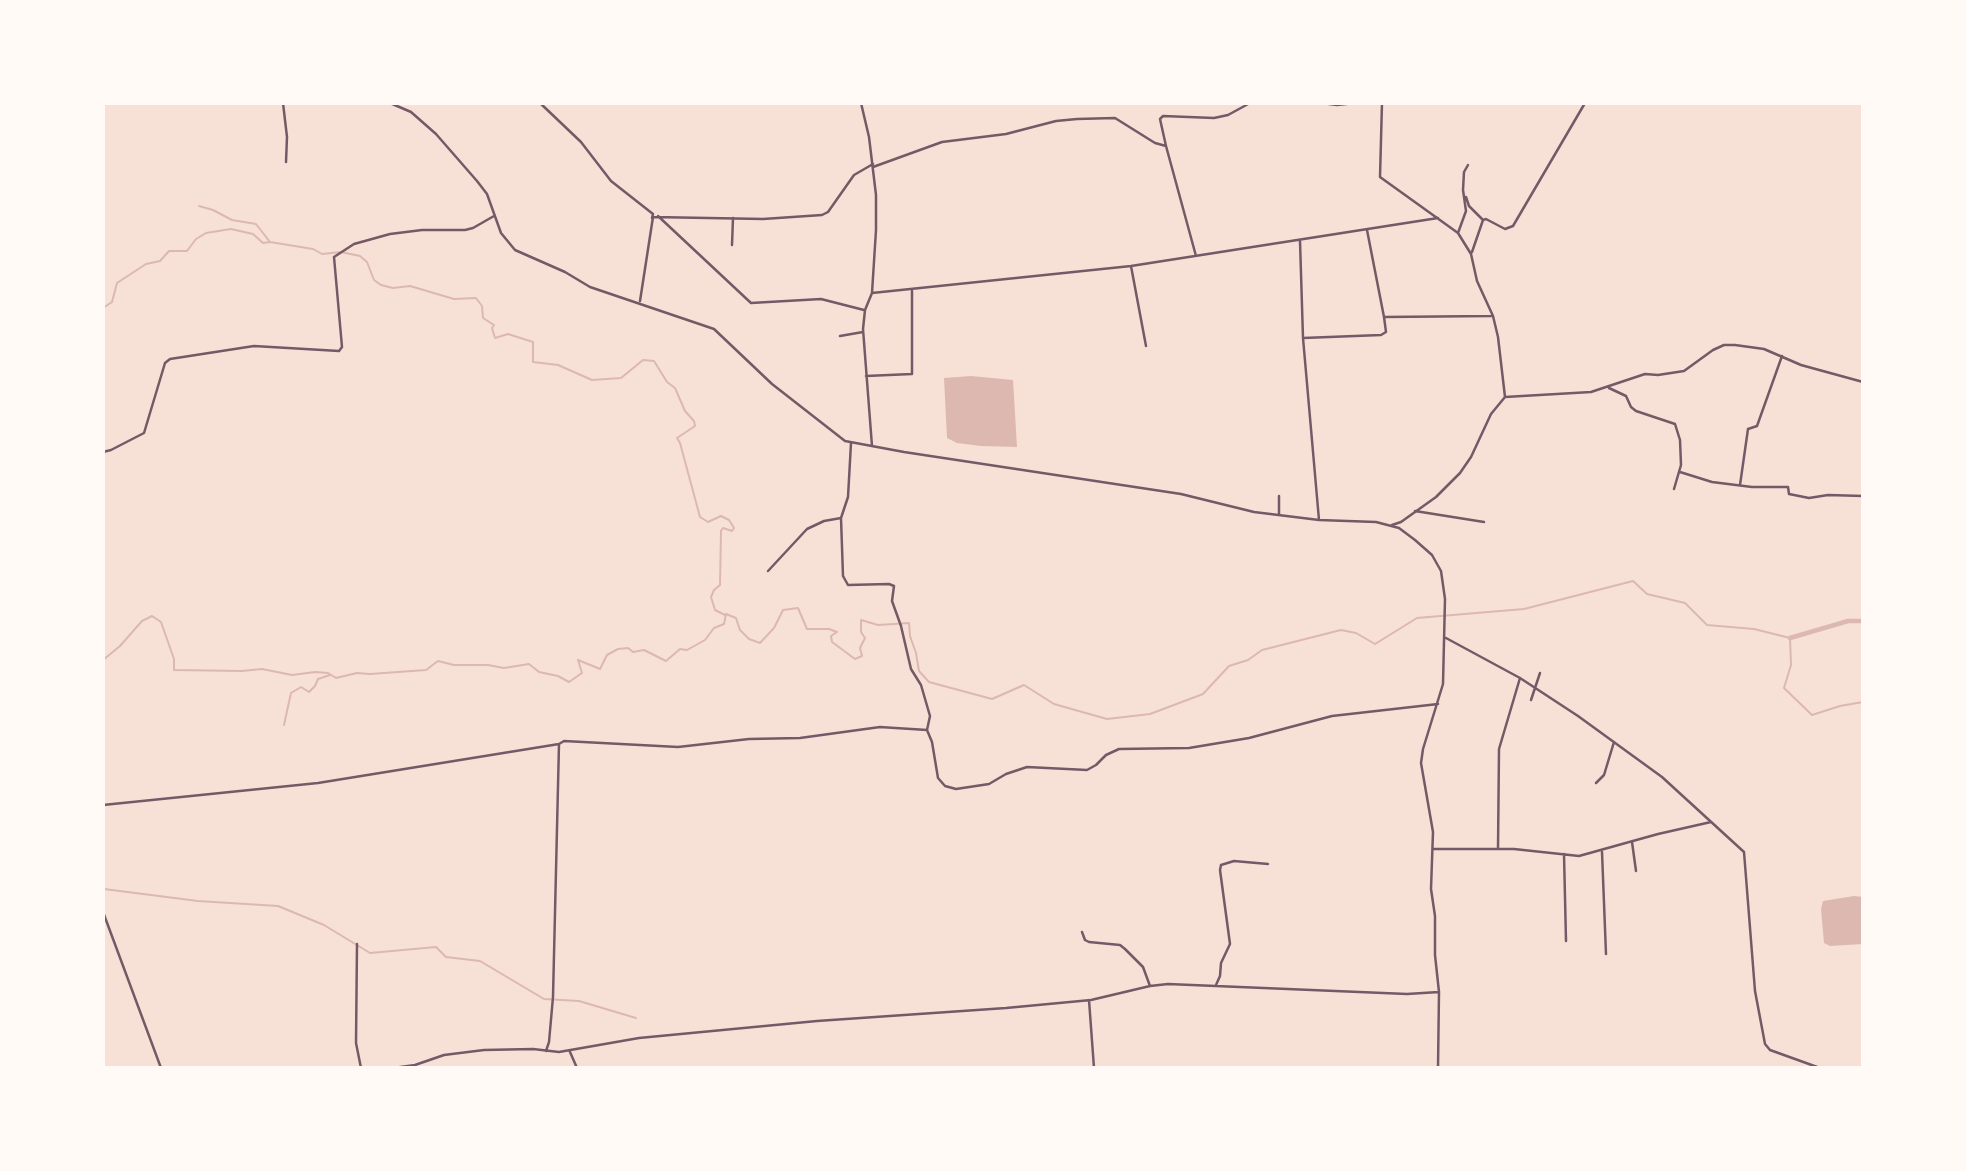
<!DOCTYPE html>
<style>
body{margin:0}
#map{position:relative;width:1966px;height:1171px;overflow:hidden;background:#f7e1d7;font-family:Arial,sans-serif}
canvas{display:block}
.frame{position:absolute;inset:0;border:105px solid #fffaf5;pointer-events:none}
</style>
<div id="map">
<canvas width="1966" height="1171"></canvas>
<div class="frame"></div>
</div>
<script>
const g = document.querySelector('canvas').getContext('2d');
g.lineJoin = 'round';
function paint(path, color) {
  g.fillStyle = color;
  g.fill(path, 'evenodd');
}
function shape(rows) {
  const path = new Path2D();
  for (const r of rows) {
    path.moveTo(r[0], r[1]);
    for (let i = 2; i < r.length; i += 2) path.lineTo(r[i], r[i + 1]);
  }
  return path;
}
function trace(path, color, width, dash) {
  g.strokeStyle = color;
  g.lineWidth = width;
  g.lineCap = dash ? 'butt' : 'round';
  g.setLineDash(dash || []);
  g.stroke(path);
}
paint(shape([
 [971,376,1013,380,1017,447,981,446,957,443,947,438,944,378],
 [1854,896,1863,897,1863,944,1830,946,1824,943,1821,909,1823,901]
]), '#dcb8b0');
trace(shape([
 [199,206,213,210,232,220,256,224,270,242,313,249,322,254,341,252,360,256,367,262,374,280,381,285,393,288,410,286,454,299,476,298,482,306,483,318,494,325,492,328,495,338,508,334,533,342,533,362,558,365,592,380,621,378,643,360,654,361,667,382,675,388,685,411,694,421,695,426,677,438,680,443,700,517,708,522,721,516,729,520,734,528,732,531,723,528,721,531,720,585,714,590,711,597,715,610,725,615],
 [103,308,112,302,117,283,146,264,160,261,169,251,187,251,196,239,206,233,231,229,253,234,263,243,270,242],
 [103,660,120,646,142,621,152,616,161,622,174,659,174,670,242,671,262,669,292,675,315,672,328,673,336,678,357,673,370,674,426,670,438,661,454,665,488,665,504,668,529,664,539,672,558,676,569,682,582,673,578,660,600,669,607,655,618,649,628,648,633,652,644,650,666,661,680,649,687,650,705,640,714,628,724,624,726,614,736,618,740,630,749,639,760,643,774,628,783,610,798,608,807,629,829,629,837,632,831,636,832,642,855,659,862,656,860,648,865,638,861,632,861,620,878,625,909,623,910,636,916,653,919,671,929,682,992,699,1024,685,1054,704,1107,719,1150,714,1203,694,1229,666,1248,660,1262,650,1341,630,1356,633,1375,644,1417,618,1524,609,1633,581,1647,594,1685,603,1707,625,1754,629,1790,638,1791,665,1784,688,1812,715,1840,706,1863,702],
 [284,725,291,693,301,687,309,692,315,686,318,679,330,675],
 [104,889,198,901,278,906,324,925,370,953,436,947,446,957,480,961,544,999,579,1001,636,1018]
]), '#dcb8b0', 2);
trace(shape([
 [1790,638,1848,621,1863,621]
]), '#dcb8b0', 4.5);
trace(shape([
 [283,103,287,137,286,162],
 [390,103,411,112,436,134,477,181,487,194,501,233,515,250,565,272,590,287,714,329,772,384,845,441,904,452,1181,494,1254,512,1319,520,1376,522,1399,528,1415,540,1432,555,1441,571,1445,599,1443,684,1423,749,1421,763,1433,832,1431,889,1435,916,1435,955,1439,992,1438,1068],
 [540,103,581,142,611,181,653,214,652,218],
 [861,103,869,137,876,195,876,230,872,293,865,310,863,329,872,446],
 [1321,103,1337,105,1355,103],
 [1382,103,1380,177,1458,233,1471,254,1477,281,1493,316,1498,337,1505,397],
 [1166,146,1196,256],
 [873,167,942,142,1006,134,1056,121,1077,119,1115,118,1155,143,1166,146,1160,119,1163,116,1214,118,1228,115,1250,103],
 [1466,197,1469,206,1482,219],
 [658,216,751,303,821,299,864,310],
 [1367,230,1384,317,1492,316],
 [1458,233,1466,211,1463,190,1464,172,1468,165],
 [1300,241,1303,338],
 [732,245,733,218],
 [1472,252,1483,220,1486,219,1505,229,1513,226,1585,103],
 [1131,266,1146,346],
 [872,293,1131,266,1438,218],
 [640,301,653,217,763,219,822,215,828,212,854,175,873,164],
 [840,336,863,332],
 [866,376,912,374,912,291],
 [1609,388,1626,396,1631,407,1636,411,1675,424,1680,440,1681,465,1674,489],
 [851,443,848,497,841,518,843,576,848,585,889,584,894,586,892,601,901,626,911,669,921,685,930,716,927,730,932,742,938,778,945,786,956,789,989,784,1006,774,1027,767,1087,770,1096,765,1106,755,1119,749,1189,748,1249,738,1332,716,1438,704],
 [103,452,111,450,144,433,165,363,170,359,254,346,339,351,342,347,334,257,354,244,390,234,422,230,465,230,473,228,494,216],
 [1680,472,1712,482,1752,487,1788,487,1789,494,1809,498,1828,495,1863,496],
 [1740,485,1748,429,1757,426,1782,356],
 [1279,496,1279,515],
 [1415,511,1484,522],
 [1319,520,1303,338,1381,335,1386,332,1384,317],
 [1392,525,1401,522,1436,497,1460,473,1471,457,1491,414,1505,397,1591,392,1645,374,1658,375,1684,371,1713,350,1724,345,1735,345,1764,349,1801,365,1863,382],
 [768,571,807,529,824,521,841,518],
 [1446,638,1520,678,1578,716,1662,777,1744,852,1755,991,1765,1044,1770,1050,1820,1068],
 [1531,700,1540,673],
 [1596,783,1604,775,1614,742],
 [103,805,318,783,559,744],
 [1632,842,1636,871],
 [1434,849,1514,849,1579,856,1658,834,1711,822],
 [1498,849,1499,749,1520,678],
 [1602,852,1606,954],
 [1564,854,1566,941],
 [1082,932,1085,940,1089,942,1120,945,1125,949,1143,967,1150,986],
 [357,944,356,1043,361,1068],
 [1216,985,1220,976,1221,963,1230,944,1220,870,1221,865,1234,861,1268,864],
 [1089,1000,1094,1068],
 [546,1051,549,1042,553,997,559,744,564,741,678,747,749,739,800,738,880,727,927,730],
 [570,1052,577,1068],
 [393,1068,415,1065,444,1055,484,1050,533,1049,559,1052,639,1038,817,1021,1006,1008,1091,1000,1150,986,1168,984,1407,994,1439,992]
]), '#755966', 2.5);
trace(shape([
 [103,912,161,1068]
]), '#755966', 2.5);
</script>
